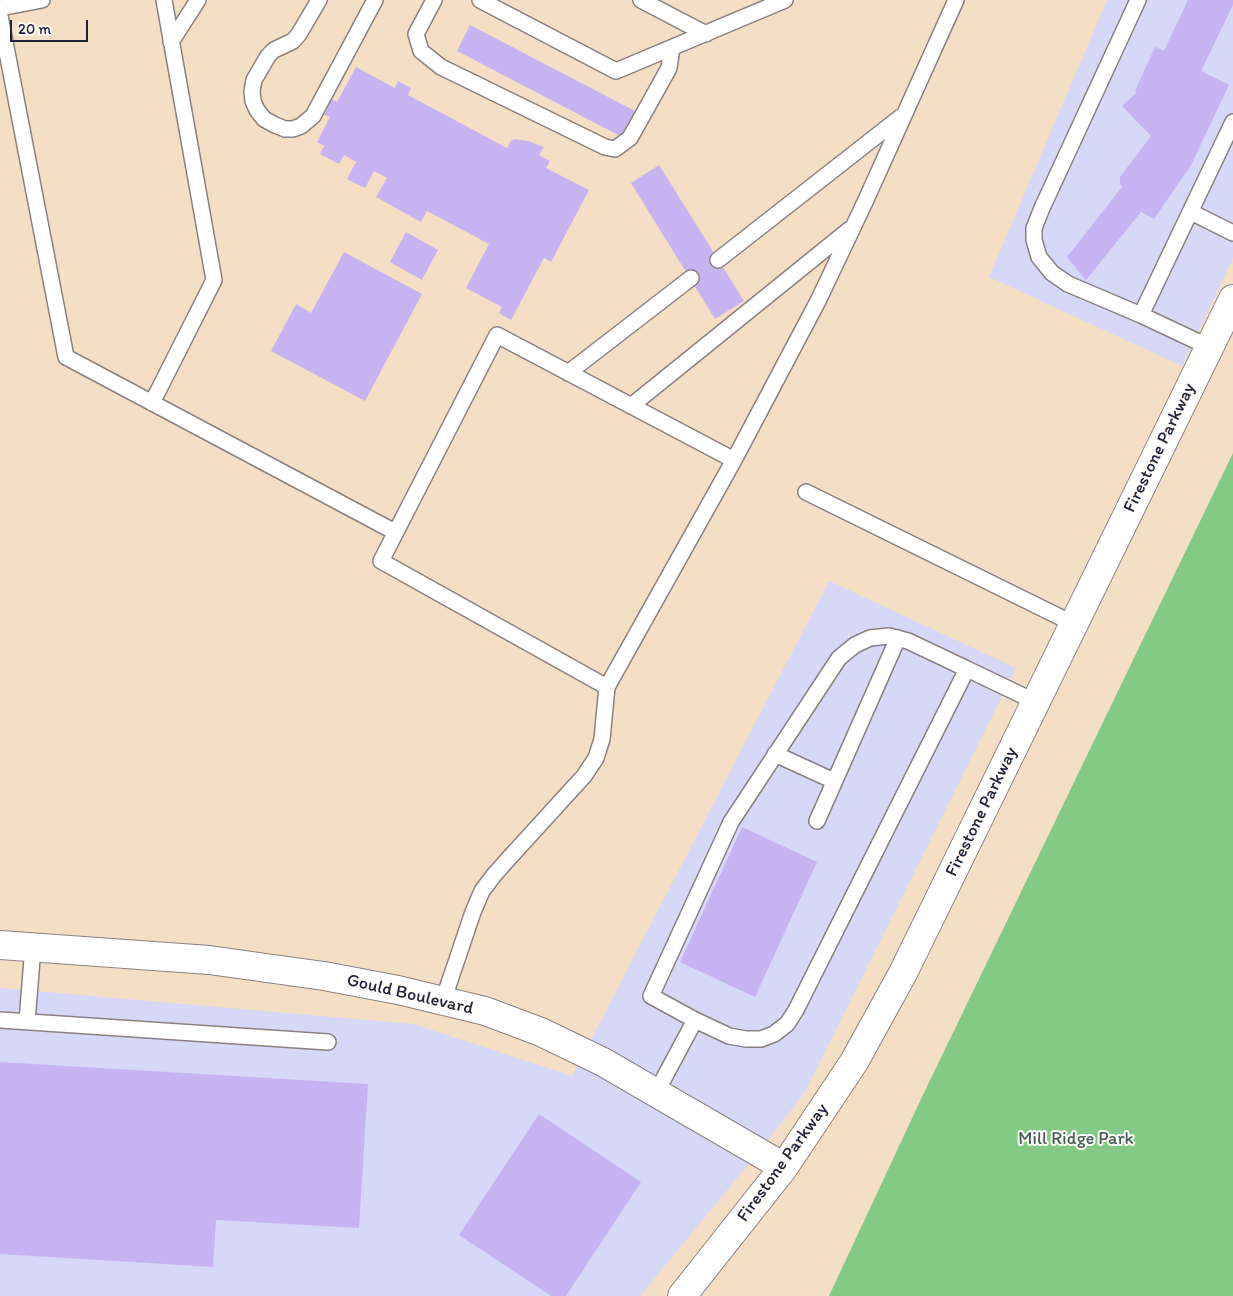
<!DOCTYPE html>
<style>
body{margin:0}
#map{position:relative;width:1233px;height:1296px;overflow:hidden;background:#f4dfc4;font-family:Itim,sans-serif}
canvas{display:block}
.scale{position:absolute;left:10px;top:20px;width:78px;height:22px;box-sizing:border-box;border:2px solid #22223b;border-top:0;padding-left:6px;font-size:15px;line-height:18px;white-space:nowrap;color:#22223b;-webkit-text-stroke:4px #fdfcf7;paint-order:stroke}
</style>
<div id="map">
<canvas width="1233" height="1296"></canvas>
<div class="scale">20 m</div>
</div>
<script>
const g = document.querySelector('canvas').getContext('2d');
g.lineJoin = 'round';
function paint(path, color) {
  g.fillStyle = color;
  g.fill(path, 'evenodd');
}
function shape(rows) {
  const path = new Path2D();
  for (const r of rows) {
    path.moveTo(r[0], r[1]);
    for (let i = 2; i < r.length; i += 2) path.lineTo(r[i], r[i + 1]);
  }
  return path;
}
function trace(path, color, width, dash) {
  g.strokeStyle = color;
  g.lineWidth = width;
  g.lineCap = dash ? 'butt' : 'round';
  g.setLineDash(dash || []);
  g.stroke(path);
}
function write(font, color, halo, rows, align = 'center') {
  g.font = font + ' Itim,sans-serif';
  g.lineWidth = 4;
  g.setLineDash([]);
  g.textBaseline = 'middle';
  g.strokeStyle = halo;
  g.fillStyle = color;
  for (const [text, x, y, turn = 0] of rows) {
    g.save();
    g.translate(x, y);
    g.rotate((+turn || 0) * Math.PI / 180);
    g.textAlign = isNaN(turn) ? turn : align;
    if (halo) g.strokeText(text, 0, 0);
    g.fillText(text, 0, 0);
    g.restore();
  }
}
paint(shape([
 [1107,0,1233,0,1233,258,1182,366,989,277],
 [829,581,1016,668,805,1092,765,1144,640,1296,0,1296,0,988,413,1024,572,1076]
]), '#d7d7f8');
paint(shape([
 [1233,453,1233,1296,829,1296,921,1099]
]), '#83ca86');
paint(shape([
 [1188,0,1233,0,1233,5,1201,71,1229,85,1191,165,1154,219,1141,212,1086,280,1067,257,1122,187,1120,184,1120,177,1151,136,1122,106,1137,92,1135,91,1155,47,1164,51],
 [470,25,635,111,622,137,457,51],
 [356,67,395,88,398,81,411,88,408,95,507,148,511,140,512,141,513,139,528,141,544,147,539,155,550,161,546,168,589,190,551,262,544,258,511,320,499,313,502,307,466,288,489,244,427,211,421,222,376,197,387,178,374,171,365,188,347,179,356,162,344,155,339,164,320,154,324,146,317,142,330,117,324,115,332,99,337,102],
 [659,165,744,301,715,319,631,183],
 [406,232,438,250,422,280,390,262],
 [344,252,422,294,365,401,271,351,296,304,311,313],
 [742,827,817,862,755,997,680,962],
 [0,1062,368,1084,359,1228,216,1220,213,1267,0,1254],
 [539,1114,641,1182,566,1296,551,1296,459,1235]
]), '#c8b3f2');
const service = shape([
 [319,0,299,34,293,41,274,50,268,56,254,80,252,91,253,101,257,110,264,119,275,125,285,129,293,129,301,126,313,116,375,0],
 [434,0,416,34,421,51,441,67,605,147,615,149,630,138,669,68,672,48],
 [480,0,616,71,785,0],
 [641,0,706,34],
 [1138,0,1042,208,1034,228,1034,240,1039,257,1052,273,1068,284,1141,315,1209,347],
 [0,8,42,0],
 [0,16,66,357,395,532],
 [171,42,198,0],
 [1191,212,1233,233],
 [718,260,902,116],
 [1141,315,1233,122],
 [568,373,691,278],
 [152,403,214,280,164,0],
 [631,406,850,229],
 [806,492,1074,624],
 [607,687,381,561,497,335,734,460],
 [775,754,834,781],
 [817,821,898,638],
 [443,1001,473,912,482,891,494,875,511,856,584,776,596,758,602,739,607,687,734,460,818,301,865,202,956,0],
 [0,1020,328,1042],
 [695,1020,651,996,731,822,839,658,855,645,870,638,889,636,908,641,967,669],
 [27,1021,33,947],
 [656,1093,695,1020,729,1036,746,1039,761,1039,774,1034,787,1024,796,1010,967,669,1036,702]
]);
const minor = shape([
 [0,945,209,960,324,976,398,990,485,1011,541,1032,603,1062,784,1167],
 [682,1296,784,1167,854,1062,903,973,1233,299]
]);
trace(service, '#8b8080', 18);
trace(minor, '#8b8080', 30);
trace(service, '#fff', 15);
trace(minor, '#fff', 28);
write('18px', '#22223b', '#fdfcf7', [
 ["Firestone Parkway",1160,448,-64],
 ["Firestone Parkway",982,812,-64],
 ["Gould Boulevard",410,995,13],
 ["Firestone Parkway",783,1163,-54]
]);
write('18px', '#445d55', '#fdfcf7', [
 ["Mill Ridge Park",1076,1139]
]);
</script>
